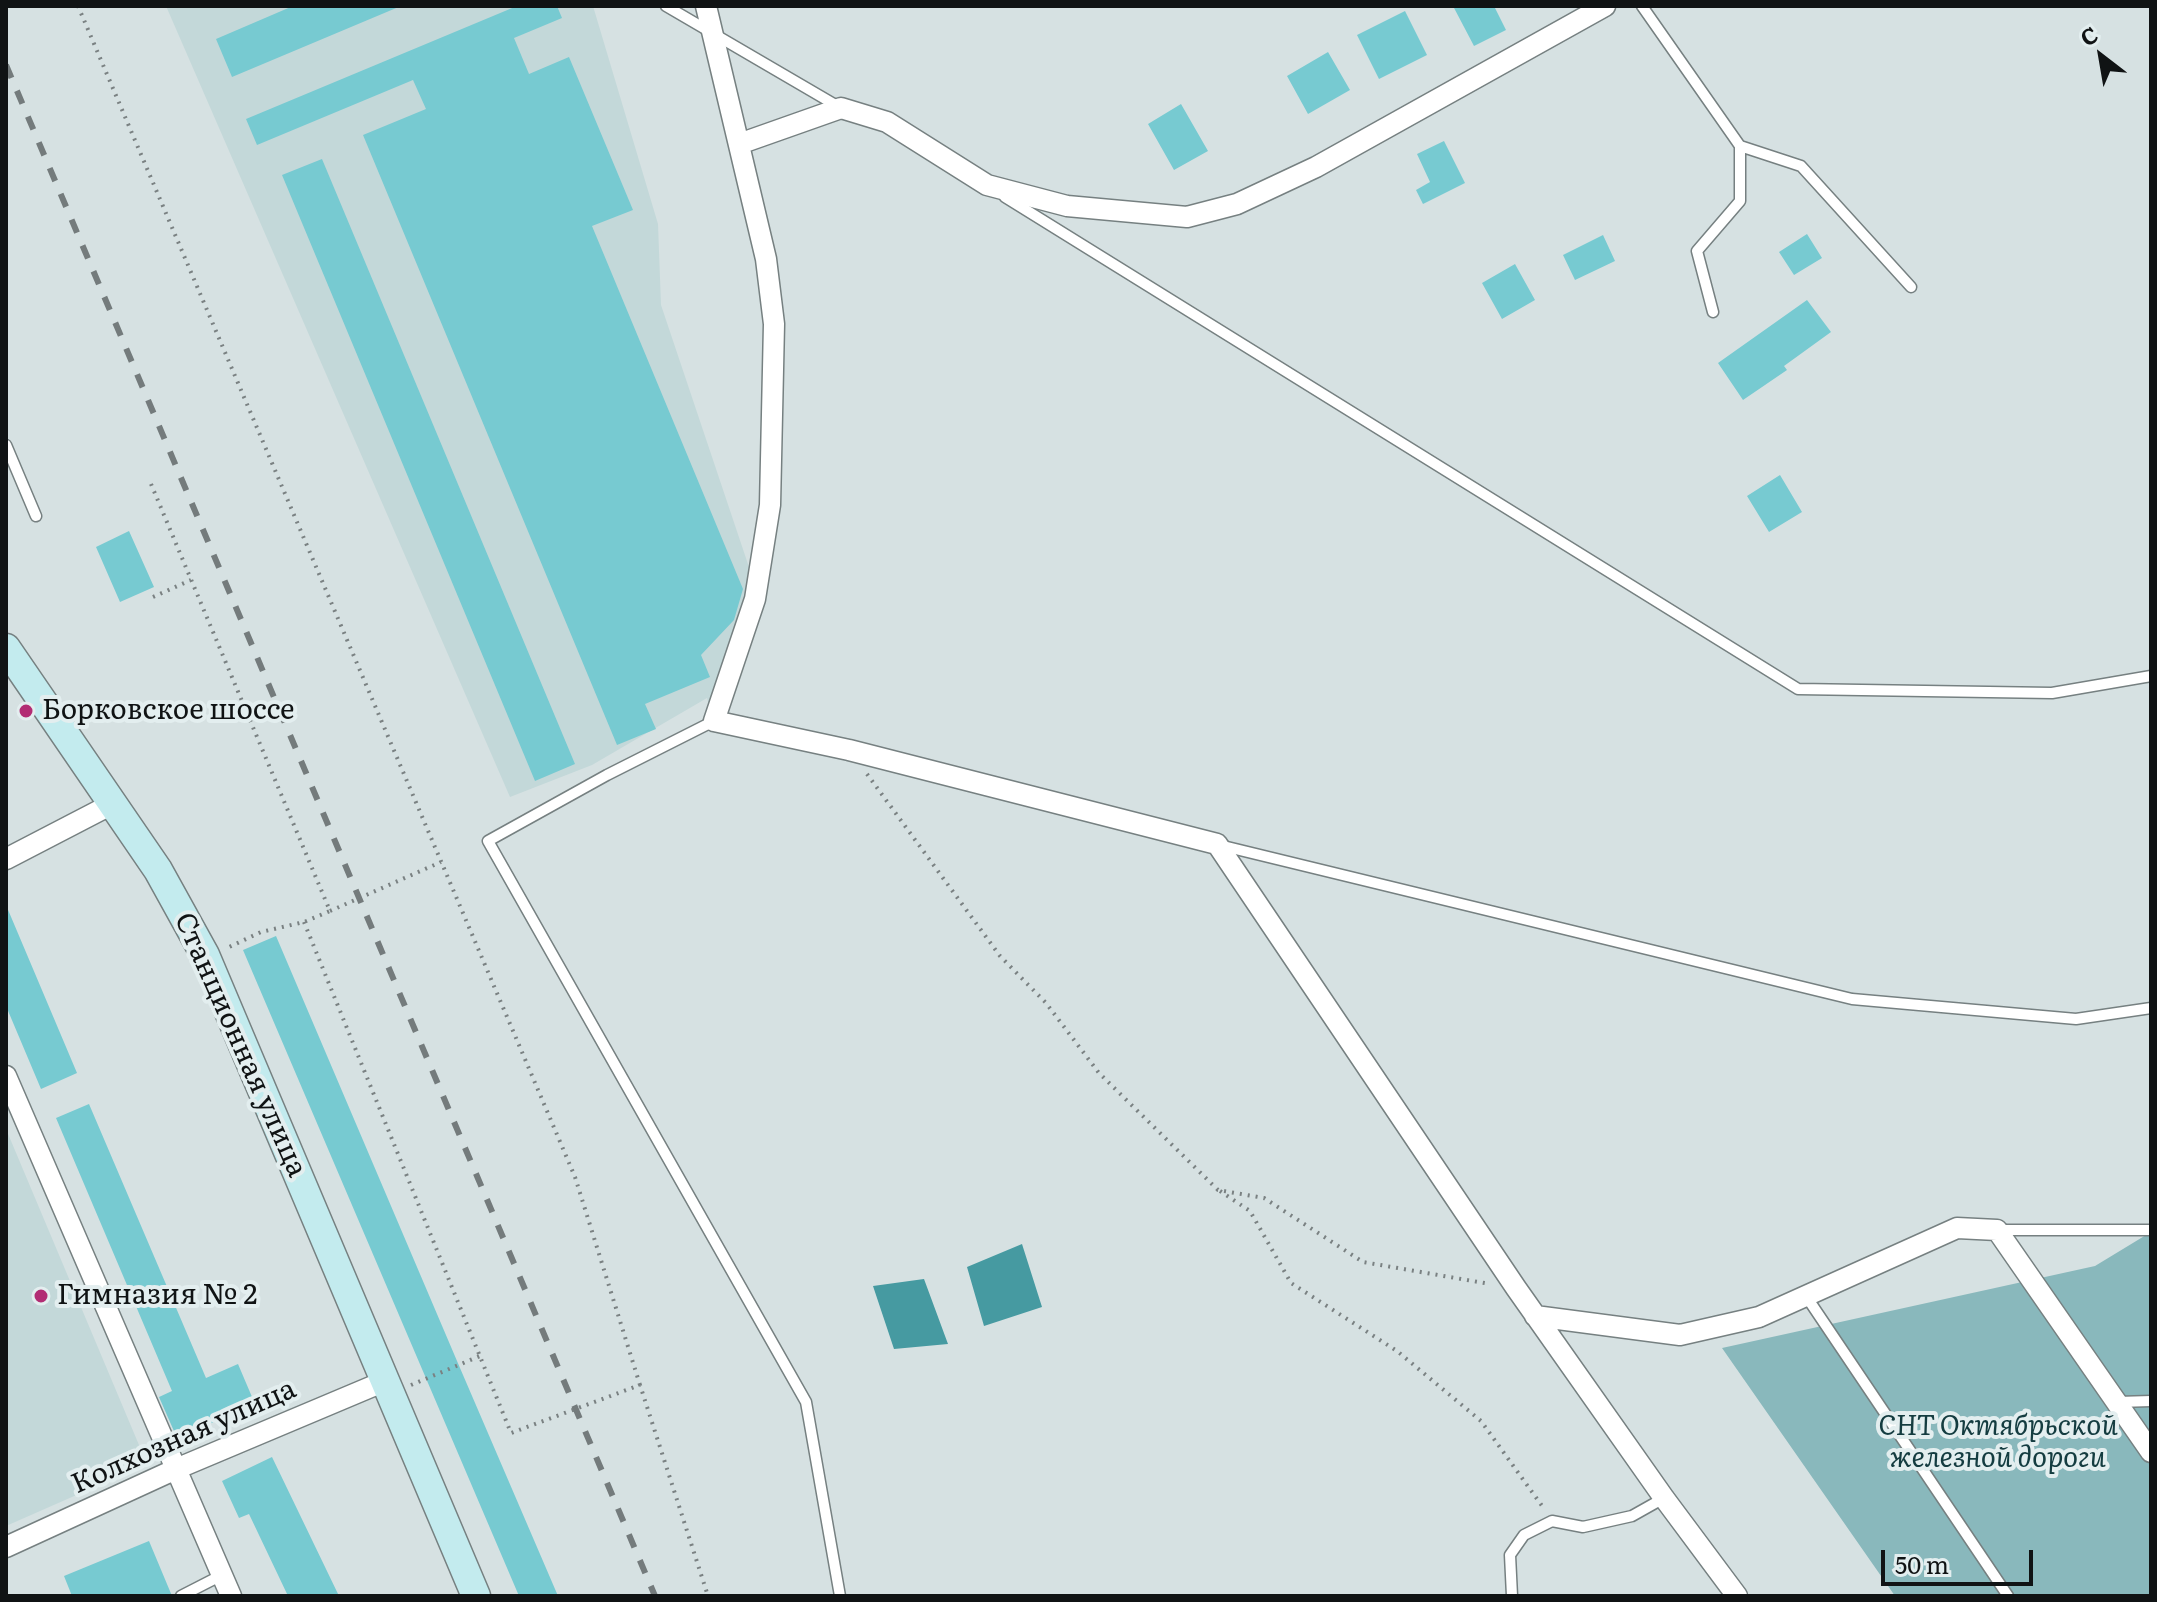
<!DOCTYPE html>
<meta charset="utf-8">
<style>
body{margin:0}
#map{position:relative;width:2157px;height:1602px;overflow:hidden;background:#d6e1e2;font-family:Literata,serif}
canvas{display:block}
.frame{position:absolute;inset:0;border:8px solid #101314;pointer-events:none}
.north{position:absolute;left:2061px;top:16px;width:80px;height:80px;-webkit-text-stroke:6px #e3eeef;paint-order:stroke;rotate:329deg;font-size:22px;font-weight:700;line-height:32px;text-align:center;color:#101314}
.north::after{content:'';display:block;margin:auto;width:28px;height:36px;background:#101314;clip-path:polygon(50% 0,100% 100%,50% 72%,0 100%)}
.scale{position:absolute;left:1881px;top:1550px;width:152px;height:36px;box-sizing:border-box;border:4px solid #101314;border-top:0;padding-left:10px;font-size:24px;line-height:28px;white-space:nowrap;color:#101314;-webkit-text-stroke:6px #e3eeef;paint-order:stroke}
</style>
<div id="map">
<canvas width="2157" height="1602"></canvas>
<div class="frame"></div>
<div class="north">С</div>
<div class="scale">50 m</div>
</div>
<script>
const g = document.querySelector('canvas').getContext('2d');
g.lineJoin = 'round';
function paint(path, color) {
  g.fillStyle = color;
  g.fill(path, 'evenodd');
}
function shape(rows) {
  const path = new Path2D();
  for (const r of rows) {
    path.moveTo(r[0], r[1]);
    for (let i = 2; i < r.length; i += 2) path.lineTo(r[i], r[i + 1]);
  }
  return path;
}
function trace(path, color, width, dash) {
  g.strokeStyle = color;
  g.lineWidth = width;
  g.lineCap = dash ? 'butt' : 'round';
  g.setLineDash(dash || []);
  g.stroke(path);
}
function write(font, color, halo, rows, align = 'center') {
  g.font = font + ' Literata,serif';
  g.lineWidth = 8;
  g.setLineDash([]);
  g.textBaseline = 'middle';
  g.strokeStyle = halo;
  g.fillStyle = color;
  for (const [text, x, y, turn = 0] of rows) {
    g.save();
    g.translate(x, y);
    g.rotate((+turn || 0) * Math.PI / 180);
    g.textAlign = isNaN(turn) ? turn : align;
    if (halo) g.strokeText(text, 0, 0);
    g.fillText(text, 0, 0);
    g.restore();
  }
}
paint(shape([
 [166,6,593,6,658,224,661,305,756,588,714,721,707,698,592,765,510,797],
 [6,1129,147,1464,6,1526]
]), '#c3d8d9');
paint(shape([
 [2151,1232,2151,1596,1895,1596,1722,1348,2095,1266]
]), '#89b8bc');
paint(shape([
 [1022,1244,1042,1307,984,1326,967,1267],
 [924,1279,948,1344,894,1349,873,1286]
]), '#469aa1');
paint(shape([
 [293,6,401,6,232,77,216,39],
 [517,6,557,6,562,18,514,38,529,74,569,57,633,210,592,226,743,589,734,620,701,655,710,677,645,704,656,729,617,745,363,135,426,109,413,80,257,145,246,119],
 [1453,6,1494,6,1506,30,1474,46],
 [1405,11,1427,55,1379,79,1357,35],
 [1328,52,1350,90,1308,114,1287,76],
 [1181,104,1208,151,1174,170,1148,124],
 [1444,141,1465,183,1423,204,1416,190,1430,182,1417,154],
 [322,159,575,764,535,781,282,175],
 [1807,234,1822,258,1794,275,1779,252],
 [1603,235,1615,261,1575,280,1563,255],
 [1515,264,1535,300,1502,319,1482,283],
 [1807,300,1831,332,1784,366,1787,370,1743,400,1718,363],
 [1780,475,1802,512,1769,532,1747,496],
 [129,531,154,587,120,602,96,547],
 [6,905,77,1073,41,1089,6,1006],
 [276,936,460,1368,558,1596,519,1596,243,950],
 [89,1104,206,1378,238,1364,255,1404,177,1438,159,1397,172,1391,56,1118],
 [272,1457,339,1596,288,1596,249,1514,239,1518,222,1481],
 [149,1541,172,1596,72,1596,64,1576]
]), '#77cad1');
const service = shape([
 [666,6,839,107],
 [1642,6,1740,146,1801,166,1911,287],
 [1005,197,1798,689,2052,693,2151,676],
 [1713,312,1697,251,1740,201,1740,146],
 [6,445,36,516],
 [714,721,607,775,488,841,806,1402,840,1596],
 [1219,845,1852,999,2076,1019,2151,1008],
 [1999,1230,2151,1230],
 [1806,1296,2008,1596],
 [2118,1402,2151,1401],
 [181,1596,222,1575],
 [1512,1596,1510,1555,1524,1535,1552,1521,1583,1527,1632,1516,1664,1498]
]);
const minor = shape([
 [706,6,766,259,774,324,770,505,755,599,714,721,849,750,1217,844,1516,1288,1664,1498,1737,1596],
 [739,144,841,108,887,122,987,185,1067,206,1187,217,1237,204,1316,167,1605,6],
 [6,859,112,804],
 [6,1076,231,1596],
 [1535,1316,1680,1335,1759,1317,1957,1228,1997,1230,2151,1452],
 [6,1547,176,1469,385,1381]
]);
const secondary = shape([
 [6,648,158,870,205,955,476,1596]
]);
trace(service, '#768081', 13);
trace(minor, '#768081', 23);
trace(secondary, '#768081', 31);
trace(shape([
 [78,6,575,1177,640,1385],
 [151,484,330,911,304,922,261,932,227,948],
 [153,597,191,580],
 [867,774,1000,956,1046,1003,1099,1073,1218,1190,1264,1198,1363,1262,1490,1284],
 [330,911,441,862],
 [304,922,511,1433,640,1385,708,1596],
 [1220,1191,1250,1211,1291,1283,1397,1351,1481,1421,1545,1510],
 [411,1385,480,1356]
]), '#7a8182', 4, [2, 6]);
trace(service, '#fff', 10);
trace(minor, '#fff', 20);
trace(secondary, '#c3ebee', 28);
trace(shape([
 [6,65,655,1596]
]), '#747b7c', 6, [14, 14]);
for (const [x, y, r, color] of [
 [26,711,8,"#b22d74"],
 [41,1296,8,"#b22d74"]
]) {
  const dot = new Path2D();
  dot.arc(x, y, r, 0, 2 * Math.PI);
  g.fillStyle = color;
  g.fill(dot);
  trace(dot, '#e3eeef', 3);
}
write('28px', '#101314', '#e3eeef', [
 ["Борковское шоссе",42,711],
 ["Гимназия № 2",57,1296]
], 'left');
write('28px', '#101314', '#e3eeef', [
 ["Станционная улица",240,1045,66],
 ["Колхозная улица",184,1437,-24]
]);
write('italic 28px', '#143c40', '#e3eeef', [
 ["СНТ Октябрьской",1998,1427],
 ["железной дороги",1998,1459]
]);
</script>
